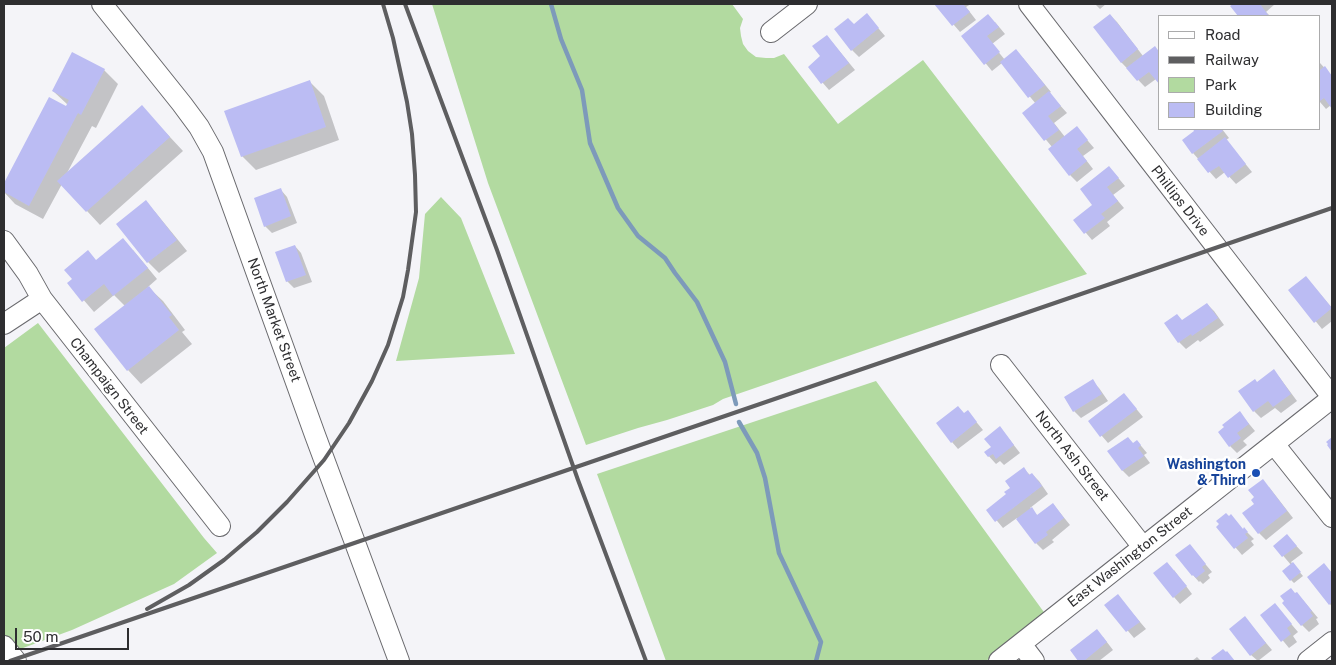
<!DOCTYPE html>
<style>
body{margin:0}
#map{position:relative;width:1336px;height:665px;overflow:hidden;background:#f4f4f8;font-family:"Public Sans",sans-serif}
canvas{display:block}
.frame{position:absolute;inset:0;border:5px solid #2e2e30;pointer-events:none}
.legend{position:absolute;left:1158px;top:15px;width:162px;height:115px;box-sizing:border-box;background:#fff;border:1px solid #ababac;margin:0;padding:6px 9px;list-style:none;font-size:15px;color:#2e2e30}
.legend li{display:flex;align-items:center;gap:10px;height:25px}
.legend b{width:25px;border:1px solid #ababac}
.scale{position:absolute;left:15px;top:628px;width:114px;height:22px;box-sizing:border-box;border:2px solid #2e2e30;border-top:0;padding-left:6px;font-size:15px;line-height:18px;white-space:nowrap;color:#2e2e30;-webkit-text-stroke:4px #fff;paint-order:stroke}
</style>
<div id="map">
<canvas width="1336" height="665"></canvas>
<div class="frame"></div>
<ul class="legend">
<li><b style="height:6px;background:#fff"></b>Road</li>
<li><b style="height:6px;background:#5e5e60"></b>Railway</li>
<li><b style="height:14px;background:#b2daa0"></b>Park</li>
<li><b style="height:14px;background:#bbbcf3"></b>Building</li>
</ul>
<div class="scale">50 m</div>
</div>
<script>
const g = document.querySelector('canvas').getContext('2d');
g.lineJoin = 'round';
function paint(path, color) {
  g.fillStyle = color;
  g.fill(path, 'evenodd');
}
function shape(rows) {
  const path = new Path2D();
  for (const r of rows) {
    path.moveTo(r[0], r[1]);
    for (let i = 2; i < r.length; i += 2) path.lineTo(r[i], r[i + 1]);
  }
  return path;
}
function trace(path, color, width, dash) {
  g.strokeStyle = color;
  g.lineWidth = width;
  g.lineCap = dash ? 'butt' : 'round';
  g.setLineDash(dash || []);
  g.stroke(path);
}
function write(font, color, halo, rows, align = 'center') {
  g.font = font + ' "Public Sans",sans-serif';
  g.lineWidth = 5;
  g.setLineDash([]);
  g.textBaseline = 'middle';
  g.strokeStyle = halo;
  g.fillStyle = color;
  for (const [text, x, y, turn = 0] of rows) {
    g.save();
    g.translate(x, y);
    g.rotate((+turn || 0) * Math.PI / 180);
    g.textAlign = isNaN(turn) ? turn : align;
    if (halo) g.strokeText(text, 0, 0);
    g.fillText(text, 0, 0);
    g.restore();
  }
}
paint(shape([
 [432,4,732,4,743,19,740,28,741,36,743,44,748,51,756,57,766,58,774,58,784,54,838,124,923,60,1087,274,723,399,713,405,667,420,638,428,586,445,488,183],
 [441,197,461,218,515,354,396,361,419,278,425,214],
 [38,323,204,538,217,553,174,584,72,630,4,655,4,348],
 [876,381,1046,615,986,661,666,661,597,474]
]), '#b2daa0');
paint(shape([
 [936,4,971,4,966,7,976,20,960,32],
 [1095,4,1106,4,1100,9],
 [1235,4,1275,4,1266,12,1270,16,1240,16,1232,7],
 [867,15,885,36,859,57,852,50,854,25],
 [1110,15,1117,22,1143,56,1156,79,1145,87,1121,62],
 [995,22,1005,34,992,44,1005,60,1023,58,1051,92,1049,93,1067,113,1054,123,1065,137,1077,128,1094,148,1083,156,1093,169,1077,182,1070,175,1052,147,1024,113,1036,104,1002,63,992,71,963,36],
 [827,36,855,70,829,90,809,67,822,57],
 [1320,63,1332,76,1332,107,1331,105,1326,109,1320,102],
 [104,70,118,84,96,128,92,126,67,173,142,107,183,151,100,225,62,184,43,219,15,204,4,192,4,186,49,99,66,107,68,105,53,91],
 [310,82,324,96,339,140,256,170,242,156],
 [1195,129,1222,129,1229,138,1226,140,1252,172,1236,184,1225,172,1216,179,1193,153,1196,131],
 [1115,174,1125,186,1113,195,1124,208,1107,222,1110,226,1092,240,1075,220,1094,205],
 [281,190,287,197,297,223,272,233,265,226],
 [146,202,156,213,187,251,159,273,148,262,118,225],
 [295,246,301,253,312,282,294,288,287,281],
 [133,250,157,279,148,287,163,301,185,330,182,332,192,344,141,384,128,370,125,306,114,295,94,312,69,283,97,261],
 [1306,277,1332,308,1332,321,1322,329,1290,290],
 [1207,304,1214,311,1224,325,1200,342,1198,340,1186,349,1179,342,1183,321],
 [1274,371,1280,378,1297,401,1281,413,1275,408,1261,418,1254,411,1257,383],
 [1092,381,1099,388,1108,401,1081,418,1074,411],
 [1124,394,1143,417,1108,443,1089,421],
 [968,412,983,430,958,449,952,442],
 [1240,413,1255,431,1243,441,1247,445,1237,453,1230,446],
 [1006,435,1020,453,1004,465,1000,461,996,464,986,453],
 [1137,441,1147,453,1144,455,1150,463,1129,477,1123,471,1109,452,1133,444],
 [1024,469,1030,475,1032,474,1039,481,1048,494,1030,508,1038,516,1053,504,1070,525,1052,540,1054,542,1043,550,1036,543,1017,518,1003,528,988,510,1008,495],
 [1269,487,1293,518,1266,540,1259,533,1256,504],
 [1218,527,1244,529,1254,539,1251,541,1254,545,1242,555],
 [1287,536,1303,553,1291,562,1303,576,1294,583,1291,580,1291,565,1275,546],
 [1196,553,1212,572,1208,575,1210,578,1203,584,1200,581,1199,582,1193,575],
 [1324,565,1332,573,1332,607,1330,604],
 [1174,570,1192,594,1180,604,1174,597],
 [1118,596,1146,629,1134,638,1106,605],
 [1303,600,1318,618,1316,619,1319,624,1309,632,1298,621,1286,601],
 [1275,605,1298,632,1293,636,1297,642,1289,648,1262,615],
 [1245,618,1272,650,1258,661,1251,655],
 [1103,637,1113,650,1099,661,1080,661,1071,651],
 [1197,657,1201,661,1192,661]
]), '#0003');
trace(shape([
 [551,4,561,39,582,90,590,143,618,208,638,236,665,258,675,273,697,302,725,362,736,404],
 [739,422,757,453,765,478,779,553,821,642,816,661]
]), '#7d9aba', 4.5);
paint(shape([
 [934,4,963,4,970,12,952,26],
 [1233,4,1260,4,1269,16,1238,16,1230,6],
 [867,13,879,28,851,51,834,29,848,18,854,24],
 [988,14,999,27,987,36,1000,52,984,65,961,36],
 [1110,14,1138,49,1121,63,1093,27],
 [827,35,849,63,821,84,808,67,820,56,812,46],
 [1155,46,1160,53,1160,85,1149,72,1137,81,1126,68],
 [1016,49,1045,85,1028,98,1000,62],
 [72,52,105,69,81,115,78,113,29,206,4,192,4,183,49,97,66,106,69,100,52,91],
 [1325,66,1332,76,1332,109,1324,98,1320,101,1320,70],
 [310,80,326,127,241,157,224,111],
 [1049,91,1061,106,1048,116,1059,130,1044,141,1022,113],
 [142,105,170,137,86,212,57,181],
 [1077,126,1088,140,1077,149,1087,161,1069,176,1048,149],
 [1193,129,1221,129,1223,131,1192,154,1182,140,1194,131],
 [1225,137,1246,164,1228,178,1219,166,1208,173,1197,159],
 [1109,166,1119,178,1107,187,1118,201,1101,214,1105,218,1084,234,1073,220,1092,205,1080,189],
 [281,188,291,216,264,227,254,198],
 [146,200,177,240,147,263,116,224],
 [123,238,148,268,113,296,104,284,82,302,67,283,72,279,64,270,88,250,96,260],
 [295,245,306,275,286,282,275,252],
 [1306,276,1332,308,1314,323,1288,290],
 [149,286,172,315,169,317,179,330,127,371,94,329],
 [1207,303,1218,318,1192,336,1191,334,1178,343,1164,323,1177,314,1182,320],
 [1274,369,1291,394,1273,407,1268,401,1253,412,1238,391,1255,379,1257,382],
 [1093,379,1102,394,1073,412,1064,397],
 [1124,393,1137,409,1100,437,1088,421],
 [958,406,964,413,968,410,977,422,951,443,936,423],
 [1240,411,1249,424,1237,433,1241,438,1229,447,1218,432,1224,427,1222,425],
 [1000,426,1014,445,996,459,993,454,988,457,984,452,991,447,984,439],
 [1128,437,1133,443,1137,440,1141,445,1138,448,1144,456,1122,471,1107,451],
 [1332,437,1332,452,1327,445,1328,444,1326,442],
 [1024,467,1029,475,1032,473,1042,486,995,522,986,510,1006,494,1004,492,1010,488,1005,481],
 [1263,479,1287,511,1258,534,1242,513,1254,504,1251,500,1254,497,1248,490],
 [1053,503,1064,518,1046,532,1048,535,1035,544,1016,519,1032,507,1037,515],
 [1226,513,1229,516,1231,514,1243,529,1244,527,1248,532,1245,534,1248,538,1234,549,1216,527,1219,524,1216,521],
 [1287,534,1297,546,1282,557,1273,546],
 [1190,544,1206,564,1202,567,1205,571,1196,578,1193,575,1192,576,1175,555],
 [1167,562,1187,586,1173,598,1153,573],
 [1293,562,1301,572,1290,581,1282,571],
 [1324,563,1332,573,1332,602,1329,605,1307,577],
 [1291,588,1295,593,1297,592,1312,611,1310,612,1313,616,1301,626,1282,603,1284,601,1280,596],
 [1118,594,1140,622,1126,632,1104,605],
 [1275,603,1292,624,1287,628,1291,634,1281,642,1260,615],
 [1245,616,1266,643,1250,656,1229,629],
 [1097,629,1107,642,1084,661,1078,661,1070,650],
 [1223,649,1226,652,1227,651,1235,661,1214,661,1211,658]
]), '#bbbcf3');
const minor = shape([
 [102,4,182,104,199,127,213,152,315,435,399,661],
 [1029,4,1332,397],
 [771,32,807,4],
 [4,241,28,274,42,299,220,526],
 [4,324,42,299],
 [1001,365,1143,547],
 [1274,444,1332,517],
 [1021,644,1034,661],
 [4,646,16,661],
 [999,661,1332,398],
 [1308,661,1332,642]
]);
trace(minor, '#69696d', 22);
trace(minor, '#fff', 20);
trace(shape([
 [405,4,497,250,578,480,646,661],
 [147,609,189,585,224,560,257,532,287,502,324,460,349,423,372,381,388,345,403,297,408,270,416,212,415,175,412,134,407,102,393,38,383,4],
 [10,661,1332,208]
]), '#5e5e60', 4);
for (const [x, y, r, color] of [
 [1256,473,5,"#1a4fb4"]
]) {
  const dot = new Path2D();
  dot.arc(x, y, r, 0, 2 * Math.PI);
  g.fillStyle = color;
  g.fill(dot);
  trace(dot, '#fff', 2);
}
write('14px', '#2e2e30', '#fff', [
 ["Phillips Drive",1180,201,52],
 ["North Market Street",274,320,70],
 ["Champaign Street",109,386,52],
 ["North Ash Street",1072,456,52],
 ["East Washington Street",1130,557,-38]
]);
write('bold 14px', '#164399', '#fff', [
 ["Washington",1246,465],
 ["& Third",1246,481]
], 'right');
</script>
